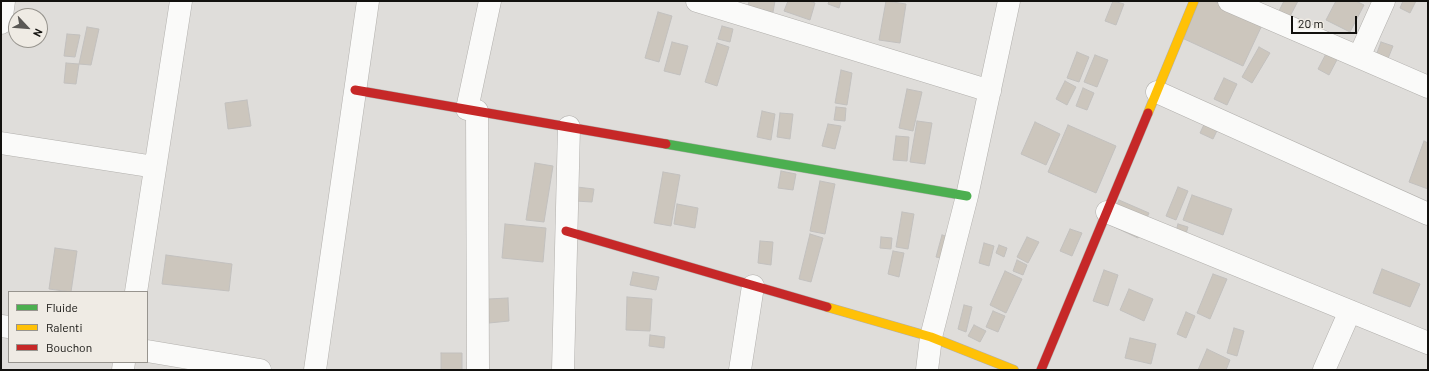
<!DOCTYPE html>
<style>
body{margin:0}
#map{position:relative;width:1429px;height:371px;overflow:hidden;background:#dfddda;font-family:Barlow,sans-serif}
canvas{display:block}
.frame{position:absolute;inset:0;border:2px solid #12110e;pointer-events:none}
.legend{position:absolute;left:8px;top:291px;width:140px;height:72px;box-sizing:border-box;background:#efebe4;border:1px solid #97948e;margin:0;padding:5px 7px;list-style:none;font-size:12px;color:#12110e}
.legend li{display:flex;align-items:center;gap:8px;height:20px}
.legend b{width:20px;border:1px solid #97948e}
.north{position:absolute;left:8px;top:8px;width:40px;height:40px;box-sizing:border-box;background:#efebe4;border:1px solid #97948e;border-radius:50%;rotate:116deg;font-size:11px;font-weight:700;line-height:16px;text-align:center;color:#12110e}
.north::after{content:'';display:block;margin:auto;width:14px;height:18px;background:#5a5855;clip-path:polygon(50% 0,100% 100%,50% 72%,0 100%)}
.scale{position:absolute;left:1291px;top:16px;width:66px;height:18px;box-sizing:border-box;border:2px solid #12110e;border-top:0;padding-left:5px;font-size:12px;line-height:14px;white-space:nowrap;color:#12110e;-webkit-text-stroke:3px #efebe4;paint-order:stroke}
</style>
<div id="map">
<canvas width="1429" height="371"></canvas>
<div class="frame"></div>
<ul class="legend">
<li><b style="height:5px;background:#4caf50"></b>Fluide</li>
<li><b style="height:5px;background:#ffc107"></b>Ralenti</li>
<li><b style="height:5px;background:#c62828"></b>Bouchon</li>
</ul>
<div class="north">N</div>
<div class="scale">20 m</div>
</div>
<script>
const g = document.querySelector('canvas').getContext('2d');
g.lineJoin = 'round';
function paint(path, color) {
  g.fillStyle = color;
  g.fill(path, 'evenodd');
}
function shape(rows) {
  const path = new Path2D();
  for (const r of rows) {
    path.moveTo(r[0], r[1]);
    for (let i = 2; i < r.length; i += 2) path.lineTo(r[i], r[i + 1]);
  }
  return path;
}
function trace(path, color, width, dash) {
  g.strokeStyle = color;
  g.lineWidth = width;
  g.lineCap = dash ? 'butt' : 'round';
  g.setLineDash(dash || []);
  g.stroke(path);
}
const building = shape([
 [749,1,775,1,773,12,748,7,749,1],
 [788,1,809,1,815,3,810,20,784,11,788,1],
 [829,1,841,1,839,8,828,4,829,1],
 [886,1,906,4,900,43,879,40,886,1],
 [1113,1,1124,4,1116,25,1105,21,1113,1],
 [1199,1,1214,1,1263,23,1243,66,1182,38,1199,1],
 [1284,1,1298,1,1285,26,1274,21,1284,1],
 [1336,1,1356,1,1364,5,1350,32,1326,20,1336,1],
 [1403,1,1416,1,1410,13,1400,8,1403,1],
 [658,12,672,16,659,62,645,58,658,12],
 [722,26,733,29,730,42,718,39,722,26],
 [87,27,99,29,91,65,79,64,87,27],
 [67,34,80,35,75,57,64,56,67,34],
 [672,42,688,46,680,75,664,71,672,42],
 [1381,42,1393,46,1385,66,1374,61,1381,42],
 [717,43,729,47,717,86,705,82,717,43],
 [1259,47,1270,53,1252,83,1242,77,1259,47],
 [1329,48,1340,54,1329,75,1318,69,1329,48],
 [1077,52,1089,57,1079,82,1067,78,1077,52],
 [1095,55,1108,60,1097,87,1084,82,1095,55],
 [66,63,79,64,76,84,64,83,66,63],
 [841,70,852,73,847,105,835,103,841,70],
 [1224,78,1237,84,1227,105,1214,99,1224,78],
 [1065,81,1076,87,1067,105,1056,99,1065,81],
 [1083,88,1094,93,1087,110,1076,106,1083,88],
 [907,89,922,92,913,131,899,128,907,89],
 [247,100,251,126,228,129,225,103,247,100],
 [836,107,846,108,845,121,834,120,836,107],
 [762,111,775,114,771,140,757,137,762,111],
 [1210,112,1223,118,1213,139,1200,133,1210,112],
 [780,113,793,114,790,139,777,137,780,113],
 [917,121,932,123,925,164,910,162,917,121],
 [1035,122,1060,134,1046,165,1021,154,1035,122],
 [828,124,841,126,835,149,822,146,828,124],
 [1068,125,1116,146,1096,193,1048,172,1068,125],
 [896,136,909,137,907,161,893,160,896,136],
 [1424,141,1428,143,1428,189,1409,182,1424,141],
 [535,163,553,166,544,222,526,220,535,163],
 [781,171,796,174,793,190,778,188,781,171],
 [663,172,680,175,671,226,654,223,663,172],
 [820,181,835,184,825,234,810,231,820,181],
 [577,187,594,189,592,202,575,201,577,187],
 [1178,187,1188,191,1176,220,1166,216,1178,187],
 [1192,195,1232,209,1223,235,1183,220,1192,195],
 [1119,200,1149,213,1138,238,1108,224,1119,200],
 [677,204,698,208,695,228,674,224,677,204],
 [902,212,914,214,908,249,896,247,902,212],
 [505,224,546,228,543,262,502,258,505,224],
 [1178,224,1188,227,1185,237,1175,234,1178,224],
 [1070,229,1082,233,1072,256,1060,251,1070,229],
 [810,234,823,238,811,282,799,279,810,234],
 [942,235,954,238,949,260,936,257,942,235],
 [881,237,892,238,891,249,880,248,881,237],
 [1027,237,1039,242,1028,263,1017,257,1027,237],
 [760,241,773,242,771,265,758,263,760,241],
 [984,243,994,246,989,266,979,263,984,243],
 [999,245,1007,248,1004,257,996,253,999,245],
 [55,248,77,251,71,292,49,289,55,248],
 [893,251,904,253,899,277,888,274,893,251],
 [166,255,232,264,229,291,162,284,166,255],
 [1017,260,1027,265,1023,275,1013,271,1017,260],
 [1382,269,1420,284,1410,307,1373,293,1382,269],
 [1104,270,1118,275,1108,306,1093,301,1104,270],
 [1005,271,1022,279,1006,313,990,305,1005,271],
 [633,272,659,277,656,290,630,285,633,272],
 [1213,274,1227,279,1210,319,1197,313,1213,274],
 [1129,289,1153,299,1144,321,1120,310,1129,289],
 [627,297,652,299,650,331,626,330,627,297],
 [508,298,509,321,489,323,488,299,508,298],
 [964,305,972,307,966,332,958,329,964,305],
 [993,311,1005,316,998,332,986,327,993,311],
 [1186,312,1195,316,1186,338,1177,334,1186,312],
 [974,325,986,331,980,342,968,336,974,325],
 [1234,328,1244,331,1237,356,1227,353,1234,328],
 [650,335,665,337,664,348,649,346,650,335],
 [1130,338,1156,344,1151,364,1125,358,1130,338],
 [1207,349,1230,360,1226,370,1198,370,1207,349],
 [441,353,462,353,462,370,441,370,441,353]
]);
paint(building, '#ccc6bd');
trace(building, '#c2c0be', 1);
const street = shape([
 [697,1,990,91],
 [1229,1,1428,87],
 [1,23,4,1],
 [1359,57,1384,1],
 [1157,92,1428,214],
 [467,109,490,1],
 [477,111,478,370],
 [1,143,155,167],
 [1107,212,1428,343],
 [136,292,181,1],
 [1,326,9,327],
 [147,351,260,370],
 [123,370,124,362],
 [315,370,368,1],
 [563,370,569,127],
 [740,370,753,286],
 [927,370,931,337,967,196,1009,1],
 [1324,370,1350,311]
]);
const fast = shape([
 [666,144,967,196]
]);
const slow = shape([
 [1148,113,1194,1],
 [827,307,931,337,1014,370]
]);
const jam = shape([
 [355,90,666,144],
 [566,231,827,307],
 [1041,370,1148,113]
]);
trace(street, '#b2b0ad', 23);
trace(fast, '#b2b0ad', 10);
trace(slow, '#b2b0ad', 10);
trace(jam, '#b2b0ad', 10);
trace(street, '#fafaf9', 22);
trace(fast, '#4caf50', 9);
trace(slow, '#ffc107', 9);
trace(jam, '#c62828', 9);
</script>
